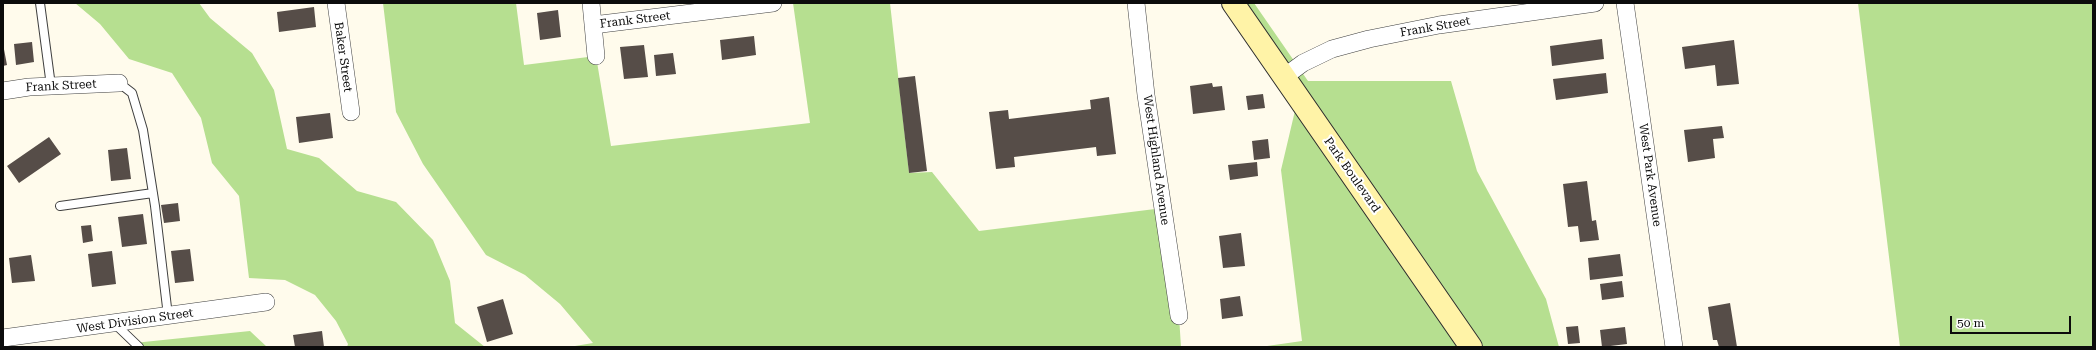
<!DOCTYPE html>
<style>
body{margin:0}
#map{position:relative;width:2096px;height:350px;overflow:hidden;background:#fffbec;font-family:"Roboto Serif",serif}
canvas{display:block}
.frame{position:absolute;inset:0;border:4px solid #0c0c0c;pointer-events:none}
.scale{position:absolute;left:1950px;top:316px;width:121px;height:18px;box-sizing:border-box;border:2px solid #0c0c0c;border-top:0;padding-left:5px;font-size:12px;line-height:14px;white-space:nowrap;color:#0c0c0c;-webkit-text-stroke:3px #fff;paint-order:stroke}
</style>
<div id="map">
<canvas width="2096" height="350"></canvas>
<div class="frame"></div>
<div class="scale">50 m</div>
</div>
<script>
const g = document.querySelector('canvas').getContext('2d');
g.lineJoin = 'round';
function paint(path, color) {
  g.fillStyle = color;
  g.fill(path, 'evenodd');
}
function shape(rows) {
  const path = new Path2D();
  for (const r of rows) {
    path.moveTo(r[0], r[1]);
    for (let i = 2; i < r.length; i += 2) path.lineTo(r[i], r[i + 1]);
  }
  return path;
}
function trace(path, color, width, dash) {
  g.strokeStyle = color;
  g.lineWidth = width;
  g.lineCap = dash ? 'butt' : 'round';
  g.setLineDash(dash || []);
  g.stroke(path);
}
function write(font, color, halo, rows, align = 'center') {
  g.font = font + ' "Roboto Serif",serif';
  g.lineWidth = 4;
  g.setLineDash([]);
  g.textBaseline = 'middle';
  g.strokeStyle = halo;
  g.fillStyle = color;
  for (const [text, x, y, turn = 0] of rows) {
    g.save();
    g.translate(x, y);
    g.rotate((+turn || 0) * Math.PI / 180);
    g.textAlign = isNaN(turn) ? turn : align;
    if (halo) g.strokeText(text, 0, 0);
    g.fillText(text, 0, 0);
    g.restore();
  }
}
paint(shape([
 [75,3,199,3,210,18,252,53,274,90,287,149,319,158,357,191,396,202,433,240,450,281,455,323,485,347,347,347,348,344,336,321,315,295,285,280,249,278,239,196,212,163,201,118,172,73,129,59,100,24],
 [383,3,516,3,524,65,596,56,611,146,810,123,793,3,890,3,909,173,932,172,979,231,1163,208,1179,316,1181,347,569,347,593,343,560,304,525,275,486,255,423,164,396,112],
 [1233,3,1254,3,1308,81,1451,81,1477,171,1546,299,1559,347,1260,347,1302,341,1281,170,1298,98],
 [1858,3,2093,3,2093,347,1900,347],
 [250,331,267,347,139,347,134,343]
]), '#b6df90');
paint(shape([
 [314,7,316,27,279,32,277,12],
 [558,10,561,37,540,40,537,13],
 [754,36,756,55,722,60,720,40],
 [1602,39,1604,59,1552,66,1550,46],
 [1734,40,1739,84,1717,86,1715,65,1685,69,1682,47],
 [32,42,34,62,16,65,14,44],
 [3,44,7,65,3,66],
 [644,45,648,77,624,79,620,47],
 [673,53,676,74,656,76,654,55],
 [1606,73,1608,93,1556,100,1553,79],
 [915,76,927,171,909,173,898,78],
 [1212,83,1213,87,1222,86,1225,110,1193,114,1190,86],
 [1263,94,1265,108,1248,110,1246,96],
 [1109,97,1116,154,1097,156,1096,147,1014,157,1015,167,996,169,989,112,1008,110,1009,119,1091,109,1090,100],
 [330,113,333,138,299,143,296,117],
 [1722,126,1724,138,1713,139,1715,158,1688,162,1684,130],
 [49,137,61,154,19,183,7,166],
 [1268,139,1270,158,1254,160,1252,141],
 [127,148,131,179,111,181,108,150],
 [1257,162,1258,176,1230,180,1228,165],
 [1587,181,1592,221,1596,220,1599,240,1580,242,1578,226,1568,227,1563,184],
 [178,203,180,221,164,223,161,205],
 [143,214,147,244,122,247,118,217],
 [91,225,93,241,83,243,81,226],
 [1241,233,1245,266,1223,268,1219,236],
 [190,249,194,281,175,283,171,251],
 [112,251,116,284,92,287,88,254],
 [1620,254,1623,276,1590,280,1588,258],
 [31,255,35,281,12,283,9,258],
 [1622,281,1624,297,1602,300,1600,284],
 [1240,296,1243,316,1222,319,1220,299],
 [503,299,513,334,487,342,477,307],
 [1730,303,1737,347,1719,347,1717,340,1713,340,1708,307],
 [1578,326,1580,343,1568,344,1566,327],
 [1625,327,1627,344,1602,347,1600,330],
 [322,331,324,347,295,347,293,335]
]), '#564d48');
const service = shape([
 [40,3,51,86],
 [119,83,132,93,143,130,155,206,168,316],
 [60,206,153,193],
 [115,324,139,347]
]);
const minor = shape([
 [336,3,351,112],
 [591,3,596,56],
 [1136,3,1146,95,1179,316],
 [1625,3,1674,347],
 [593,25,773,3],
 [1284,77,1303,63,1332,49,1369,39,1439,25,1595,3],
 [3,91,29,87,119,83],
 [3,338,266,302]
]);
const secondary = shape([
 [1233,3,1471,347]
]);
trace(service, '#3f3f3f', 10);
trace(minor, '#3f3f3f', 18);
trace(secondary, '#2e2e2e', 24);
trace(service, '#fff', 8);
trace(minor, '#fff', 17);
trace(secondary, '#fff3a7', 22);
write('12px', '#0c0c0c', '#fff', [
 ["Frank Street",635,20,-7],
 ["Frank Street",1435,27,-10],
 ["Baker Street",343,57,82],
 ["Frank Street",61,86,-3],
 ["West Highland Avenue",1156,160,82],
 ["Park Boulevard",1352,175,55],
 ["West Park Avenue",1650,175,82],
 ["West Division Street",135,321,-8]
]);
</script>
